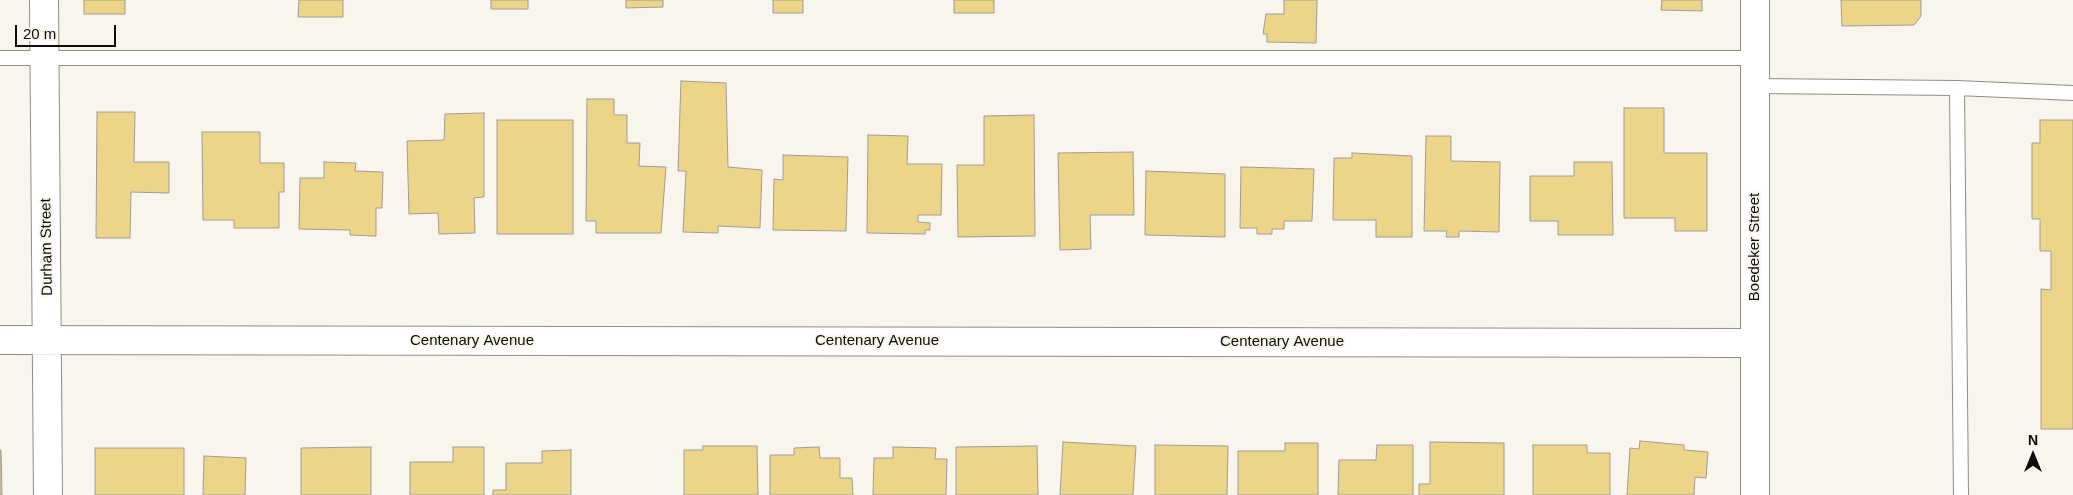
<!DOCTYPE html>
<style>
body{margin:0}
#map{position:relative;width:2073px;height:495px;overflow:hidden;background:#f8f5ed;font-family:Arial,sans-serif}
canvas{display:block}
.north{position:absolute;left:2008px;top:430px;width:50px;height:50px;-webkit-text-stroke:4px #f8f5ed;paint-order:stroke;rotate:0deg;font-size:14px;font-weight:700;line-height:20px;text-align:center;color:#0d0c09}
.north::after{content:'';display:block;margin:auto;width:18px;height:22px;background:#0d0c09;clip-path:polygon(50% 0,100% 100%,50% 72%,0 100%)}
.scale{position:absolute;left:15px;top:25px;width:101px;height:22px;box-sizing:border-box;border:2px solid #0d0c09;border-top:0;padding-left:6px;font-size:15px;line-height:18px;white-space:nowrap;color:#0d0c09;-webkit-text-stroke:4px #f8f5ed;paint-order:stroke}
</style>
<div id="map">
<canvas width="2073" height="495"></canvas>
<div class="north">N</div>
<div class="scale">20 m</div>
</div>
<script>
const g = document.querySelector('canvas').getContext('2d');
g.lineJoin = 'round';
function paint(path, color) {
  g.fillStyle = color;
  g.fill(path, 'evenodd');
}
function shape(rows) {
  const path = new Path2D();
  for (const r of rows) {
    path.moveTo(r[0], r[1]);
    for (let i = 2; i < r.length; i += 2) path.lineTo(r[i], r[i + 1]);
  }
  return path;
}
function trace(path, color, width, dash) {
  g.strokeStyle = color;
  g.lineWidth = width;
  g.lineCap = dash ? 'butt' : 'round';
  g.setLineDash(dash || []);
  g.stroke(path);
}
function write(font, color, halo, rows, align = 'center') {
  g.font = font + ' Arial,sans-serif';
  g.lineWidth = 4;
  g.setLineDash([]);
  g.textBaseline = 'middle';
  g.strokeStyle = halo;
  g.fillStyle = color;
  for (const [text, x, y, turn = 0] of rows) {
    g.save();
    g.translate(x, y);
    g.rotate((+turn || 0) * Math.PI / 180);
    g.textAlign = isNaN(turn) ? turn : align;
    if (halo) g.strokeText(text, 0, 0);
    g.fillText(text, 0, 0);
    g.restore();
  }
}
const building = shape([
 [84,0,125,0,125,14,84,14,84,0],
 [299,0,343,0,343,17,298,17,299,0],
 [491,0,528,0,528,9,491,9,491,0],
 [626,0,663,0,663,7,626,8,626,0],
 [773,0,803,0,803,13,773,13,773,0],
 [954,0,994,0,994,13,954,13,954,0],
 [1284,0,1317,0,1316,43,1267,42,1267,34,1263,34,1266,14,1284,14,1284,0],
 [1662,0,1702,0,1702,11,1661,10,1662,0],
 [1841,0,1921,0,1921,16,1914,25,1842,26,1841,0],
 [681,81,726,83,728,167,762,170,760,228,718,226,718,233,683,232,686,171,678,171,681,81],
 [587,99,614,99,614,115,627,115,627,143,640,143,639,166,666,167,661,233,596,233,596,221,586,221,587,99],
 [1624,108,1664,108,1664,153,1707,153,1707,231,1675,231,1675,218,1624,218,1624,108],
 [97,112,135,112,134,162,169,162,169,193,131,192,130,238,96,238,97,112],
 [484,113,484,197,474,198,475,233,439,234,438,213,409,214,407,141,444,140,445,114,484,113],
 [1034,115,1035,236,958,237,957,165,984,165,984,116,1034,115],
 [497,120,573,120,573,234,497,234,497,120],
 [2040,120,2073,120,2073,429,2041,429,2041,289,2051,290,2051,251,2040,251,2040,219,2032,219,2032,143,2040,143,2040,120],
 [202,132,260,132,260,163,284,163,284,192,279,192,279,228,234,228,234,220,203,220,202,132],
 [868,135,908,136,907,164,942,164,941,215,918,215,918,222,930,223,930,230,925,230,925,234,867,233,868,135],
 [1426,136,1451,136,1451,161,1500,162,1499,232,1459,231,1459,237,1446,237,1447,231,1424,231,1426,136],
 [1133,152,1134,215,1090,215,1091,249,1060,250,1058,153,1133,152],
 [1352,153,1412,156,1412,237,1376,237,1376,220,1333,220,1334,158,1352,158,1352,153],
 [783,155,848,157,846,231,773,230,774,179,783,180,783,155],
 [324,162,356,163,355,171,383,172,382,208,376,208,376,236,350,235,350,230,299,229,300,178,324,178,324,162],
 [1574,162,1612,162,1613,235,1558,235,1558,221,1530,221,1530,176,1574,176,1574,162],
 [1241,167,1314,169,1312,221,1284,221,1284,229,1272,229,1272,234,1257,234,1257,228,1240,228,1241,167],
 [1146,171,1225,174,1225,237,1145,235,1146,171],
 [1640,441,1684,445,1684,450,1708,452,1706,478,1695,477,1694,495,1627,495,1630,448,1639,449,1640,441],
 [1063,442,1136,446,1133,495,1060,495,1063,442],
 [1430,442,1504,443,1504,495,1419,495,1419,484,1430,484,1430,442],
 [1285,443,1318,443,1318,495,1238,495,1238,451,1285,451,1285,443],
 [1155,445,1228,446,1227,495,1155,495,1155,445],
 [1377,445,1413,445,1413,495,1338,495,1339,460,1376,460,1377,445],
 [1533,445,1587,445,1587,453,1610,453,1610,495,1533,495,1533,445],
 [703,446,757,446,758,495,684,495,684,450,703,450,703,446],
 [1037,446,1038,495,956,495,956,447,1037,446],
 [371,447,371,495,301,495,301,448,371,447],
 [453,447,484,447,484,495,410,495,410,462,453,462,453,447],
 [819,447,820,458,840,458,840,478,852,478,853,495,770,495,770,455,794,455,794,448,819,447],
 [893,447,936,448,935,459,947,459,946,495,873,495,874,458,893,458,893,447],
 [95,448,184,448,184,495,95,495,95,448],
 [0,450,1,450,2,495,0,495,0,450],
 [571,450,571,495,493,495,493,490,506,490,506,463,542,463,542,451,571,450],
 [204,456,246,458,245,495,203,495,204,456]
]);
paint(building, '#ecd589');
trace(building, '#9f9c95', 1);
const lane = shape([
 [0,58,1755,58],
 [1756,86,1957,88,1961,495],
 [1957,88,2073,93]
]);
const street = shape([
 [44,0,48,495],
 [0,340,1754,343],
 [1755,495,1755,0]
]);
trace(lane, '#8f8d85', 16);
trace(street, '#8f8d85', 30);
trace(lane, '#fff', 14);
trace(street, '#fff', 28);
write('15px', '#0d0c09', '#f8f5ed', [
 ["Durham Street",47,247,-91],
 ["Boedeker Street",1755,247,-90],
 ["Centenary Avenue",472,341],
 ["Centenary Avenue",877,341],
 ["Centenary Avenue",1282,342]
]);
</script>
